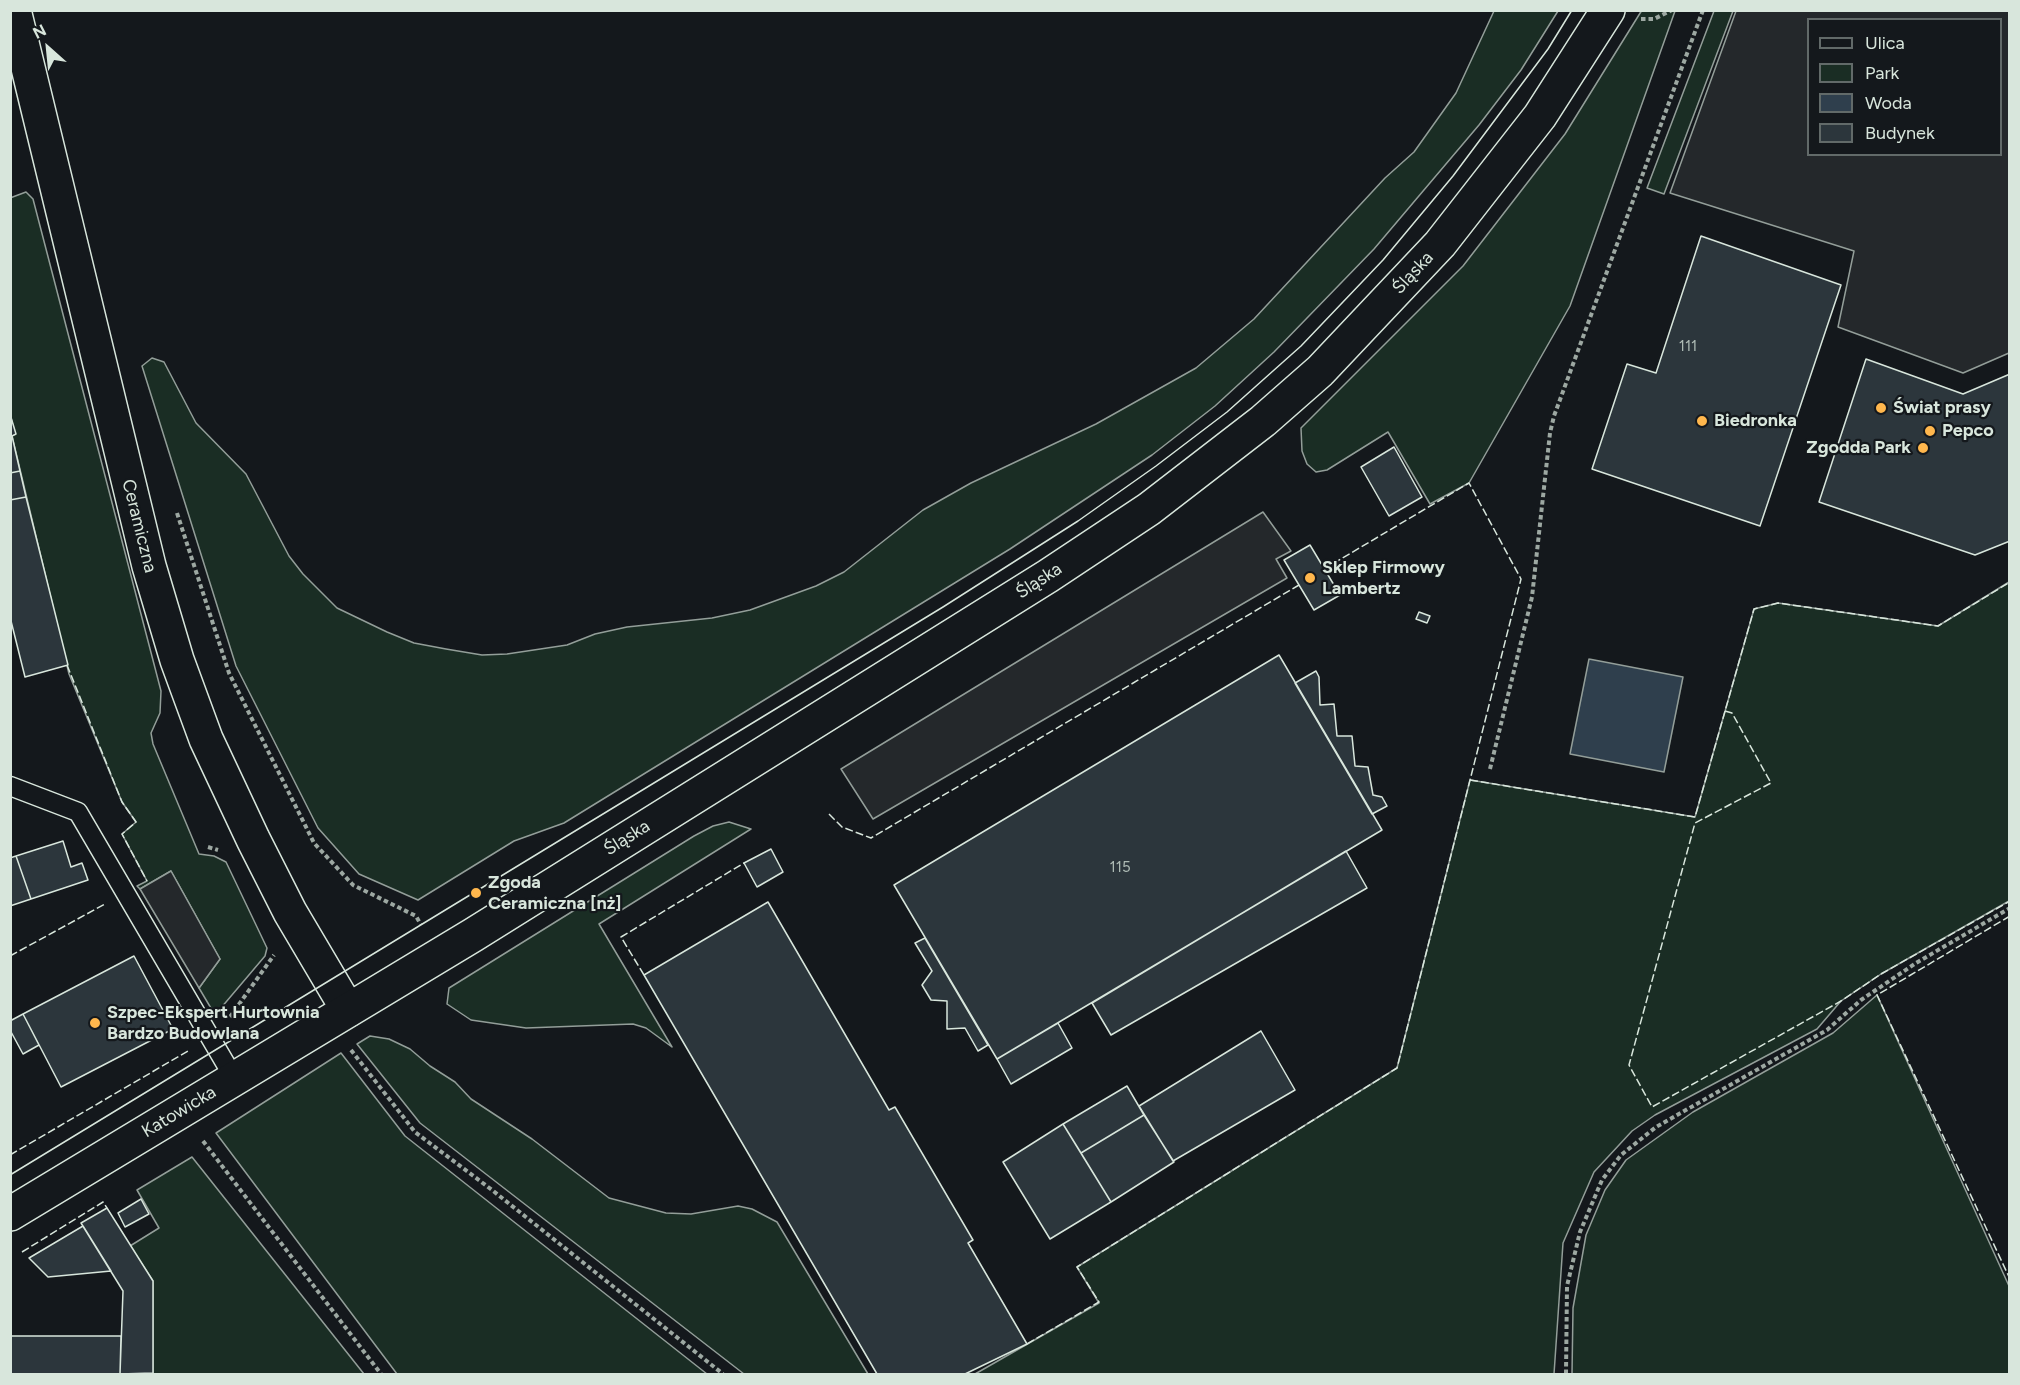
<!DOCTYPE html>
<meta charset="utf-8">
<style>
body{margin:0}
#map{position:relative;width:2020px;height:1385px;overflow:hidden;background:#14181c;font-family:Figtree,sans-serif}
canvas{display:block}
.frame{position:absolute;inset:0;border:12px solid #d8e6dc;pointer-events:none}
.legend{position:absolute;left:1807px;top:18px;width:195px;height:138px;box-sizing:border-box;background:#14181c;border:2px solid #626a69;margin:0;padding:8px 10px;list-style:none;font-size:18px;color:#d8e6dc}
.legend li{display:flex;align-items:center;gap:12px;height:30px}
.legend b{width:30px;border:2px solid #626a69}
.north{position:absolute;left:18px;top:18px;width:60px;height:60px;-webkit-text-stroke:4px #14181c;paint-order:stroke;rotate:333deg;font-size:16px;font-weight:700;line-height:24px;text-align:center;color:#d8e6dc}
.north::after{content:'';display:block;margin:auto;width:21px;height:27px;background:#d8e6dc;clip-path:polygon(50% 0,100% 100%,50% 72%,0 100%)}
</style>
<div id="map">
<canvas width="2020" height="1385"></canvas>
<div class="frame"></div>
<ul class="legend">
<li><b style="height:8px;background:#14181c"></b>Ulica</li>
<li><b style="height:16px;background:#1a2d24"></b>Park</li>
<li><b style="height:16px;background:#2f3f4d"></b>Woda</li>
<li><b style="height:16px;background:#2c363c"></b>Budynek</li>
</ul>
<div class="north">N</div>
</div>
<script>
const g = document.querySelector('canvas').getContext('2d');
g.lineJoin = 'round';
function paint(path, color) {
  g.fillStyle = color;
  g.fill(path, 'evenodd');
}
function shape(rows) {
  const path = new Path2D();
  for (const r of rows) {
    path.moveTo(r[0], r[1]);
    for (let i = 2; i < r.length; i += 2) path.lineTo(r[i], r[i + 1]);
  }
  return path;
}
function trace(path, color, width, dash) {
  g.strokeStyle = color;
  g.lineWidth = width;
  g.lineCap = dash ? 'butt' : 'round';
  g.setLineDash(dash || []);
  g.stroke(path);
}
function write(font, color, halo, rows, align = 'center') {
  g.font = font + ' Figtree,sans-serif';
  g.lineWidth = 4.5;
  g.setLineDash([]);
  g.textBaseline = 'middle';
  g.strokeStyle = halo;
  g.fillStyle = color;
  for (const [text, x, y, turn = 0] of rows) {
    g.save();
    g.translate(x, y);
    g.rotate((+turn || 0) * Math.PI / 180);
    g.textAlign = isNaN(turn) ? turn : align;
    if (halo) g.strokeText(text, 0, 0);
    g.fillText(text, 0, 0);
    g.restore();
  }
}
const green = shape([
 [1642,10,1675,11,1570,306,1469,483,1430,504,1388,432,1327,470,1316,472,1307,464,1302,451,1301,428,1463,266,1565,134,1642,10],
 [1494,11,1558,11,1521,70,1479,125,1374,249,1274,352,1215,406,1152,455,1010,549,564,823,514,841,418,900,359,874,318,828,236,666,142,366,152,358,164,362,196,423,246,474,289,556,303,574,337,608,387,632,414,643,446,649,482,655,507,654,567,645,595,634,627,627,712,618,750,610,816,586,844,572,923,510,971,483,1096,424,1196,368,1254,319,1385,178,1414,152,1456,93,1494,11],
 [1714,11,1733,11,1664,194,1647,188,1714,11],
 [26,192,33,199,161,691,160,713,151,733,153,744,199,854,214,856,226,862,267,948,265,956,215,1015,199,988,220,959,171,871,140,889,137,886,147,881,122,834,136,822,122,802,69,674,12,436,15,434,10,414,10,198,26,192],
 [2009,582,2009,901,1881,974,1841,1001,1817,1029,1655,1115,1632,1131,1594,1172,1563,1243,1554,1374,975,1374,1099,1303,1077,1267,1397,1068,1470,780,1695,817,1754,609,1778,603,1938,626,2009,582],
 [729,822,751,829,599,924,672,1047,646,1028,633,1024,526,1028,471,1020,447,1004,449,988,694,836,713,826,729,822],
 [1877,995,2009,1286,2009,1374,1572,1374,1573,1308,1586,1235,1605,1190,1626,1160,1693,1112,1833,1033,1877,995],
 [370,1036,389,1039,410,1049,430,1066,455,1082,471,1099,532,1139,609,1198,666,1213,691,1214,738,1206,752,1209,777,1222,868,1374,744,1374,420,1123,357,1044,370,1036],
 [341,1053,405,1136,707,1374,397,1374,216,1133,341,1053],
 [192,1157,364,1374,153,1374,153,1281,130,1246,159,1228,137,1190,192,1157]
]);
paint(green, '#1a2d24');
trace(green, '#939e99', 1.5);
const parking = shape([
 [1736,11,2009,11,2009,353,1963,373,1838,327,1854,251,1670,193,1736,11],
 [1808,20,2000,20,2000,154,1808,154,1808,20],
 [1263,512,1291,551,1276,559,1287,578,873,819,841,769,1263,512],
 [171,871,220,959,199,988,140,889,171,871]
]);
paint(parking, '#24282b');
trace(parking, '#939e99', 1.5);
const water = shape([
 [1589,659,1683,677,1664,772,1570,754,1589,659]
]);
paint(water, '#2f3f4d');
trace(water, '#939e99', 1.5);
const building = shape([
 [1701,236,1841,285,1760,526,1592,469,1627,364,1656,373,1701,236],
 [1866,359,1963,394,2010,374,2010,541,1975,555,1819,502,1866,359],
 [10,414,16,434,12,436,20,471,10,473,10,414],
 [1394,447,1422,497,1389,516,1361,467,1394,447],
 [20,471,26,497,10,500,10,473,20,471],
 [26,497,68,665,25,677,10,617,10,500,26,497],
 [1310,545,1340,595,1314,610,1284,560,1310,545],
 [1419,612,1430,616,1427,623,1416,619,1419,612],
 [1279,655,1382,830,997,1059,894,885,1279,655],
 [1316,671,1319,677,1320,705,1334,704,1337,736,1352,736,1355,766,1368,767,1373,795,1382,797,1387,806,1372,814,1295,683,1316,671],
 [63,841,71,867,82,863,88,880,31,899,16,856,63,841],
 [771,849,783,872,757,887,744,863,771,849],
 [1346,851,1367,888,1111,1035,1092,1003,1346,851],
 [16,856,31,899,10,906,10,858,16,856],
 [768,902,889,1110,895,1107,973,1240,968,1243,1027,1344,965,1374,877,1374,644,975,768,902],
 [925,938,988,1045,978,1051,965,1028,947,1029,947,1001,931,1000,922,985,932,971,915,943,925,938],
 [134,956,173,1029,61,1087,23,1014,134,956],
 [23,1014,39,1045,23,1054,10,1030,10,1021,23,1014],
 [1058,1023,1072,1048,1011,1084,997,1059,1058,1023],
 [1261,1031,1295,1090,1173,1161,1139,1106,1261,1031],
 [1127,1086,1144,1115,1081,1153,1063,1124,1127,1086],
 [1144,1115,1174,1162,1111,1202,1081,1153,1144,1115],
 [1063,1124,1111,1202,1050,1239,1003,1162,1063,1124],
 [141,1199,149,1214,125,1227,118,1213,141,1199],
 [107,1208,153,1281,153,1373,120,1374,123,1291,81,1223,107,1208],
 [83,1226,111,1271,48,1277,29,1258,83,1226],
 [10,1336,121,1336,120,1374,10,1374,10,1336]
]);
paint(building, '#2c363c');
trace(building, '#d8e6dc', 1.5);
const lane = shape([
 [10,786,78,812,234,1078]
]);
const street = shape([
 [14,10,149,566,177,660,206,739,253,839,290,912,348,1010]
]);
const secondary = shape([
 [10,1214,473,935,1048,576,1149,509,1263,421,1320,371,1440,244,1540,116,1608,10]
]);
trace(lane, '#d8e6dc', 21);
trace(street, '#d8e6dc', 36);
trace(secondary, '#d8e6dc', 36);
trace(shape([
 [1641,19,1654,19,1672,10],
 [177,513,229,673,314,843,353,885,416,916,421,925],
 [1490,769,1532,597,1550,433,1554,416,1703,10],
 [208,847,218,850],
 [230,1017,274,955],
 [351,1050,415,1132,492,1190,723,1374],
 [203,1141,381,1374],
 [1566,1374,1567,1286,1580,1232,1602,1180,1621,1155,1656,1127,1827,1030,1861,1000,1916,963,2010,908]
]), '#9da8a2', 4, [4.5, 3]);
trace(lane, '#14181c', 18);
trace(street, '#14181c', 33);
trace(secondary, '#14181c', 33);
trace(shape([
 [10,1175,943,607,1078,521,1156,466,1227,412,1301,346,1383,260,1453,176,1548,49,1572,10]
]), '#d8e6dc', 1.5);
trace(shape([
 [67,665,122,802,136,822,122,834,147,881],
 [1725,711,1732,713,1771,783,1695,823,1629,1065,1652,1107,1841,1001,1881,974,2010,901],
 [1470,780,1695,817,1754,609,1778,603,1938,626,2010,582],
 [829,814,842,827,871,838,1299,585],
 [2010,916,1877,995,2010,1279],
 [10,956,105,904],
 [644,975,621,937,744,863],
 [10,1155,188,1051],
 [22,1252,103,1202,107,1208],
 [1027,1344,1099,1302,1077,1267,1397,1068,1521,579,1469,483,1324,569]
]), '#d8e6dc', 1.5, [8, 3]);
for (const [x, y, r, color] of [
 [1881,408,6,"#ffb74d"],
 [1702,421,6,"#ffb74d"],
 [1930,431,6,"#ffb74d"],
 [1923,448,6,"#ffb74d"],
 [1310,578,6,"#ffb74d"],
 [476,893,6,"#ffb74d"],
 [95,1023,6,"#ffb74d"]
]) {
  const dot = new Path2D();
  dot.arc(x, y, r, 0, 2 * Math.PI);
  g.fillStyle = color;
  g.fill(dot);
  trace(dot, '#14181c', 2);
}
write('15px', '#adbab4', null, [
 ["111",1688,347],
 ["115",1120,868]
]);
write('18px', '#d8e6dc', '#14181c', [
 ["Śląska",1413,273,-47],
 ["Ceramiczna",139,526,76],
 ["Śląska",1039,581,-33],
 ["Śląska",627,838,-32],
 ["Katowicka",179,1112,-31]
]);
write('bold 18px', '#d8e6dc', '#14181c', [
 ["Świat prasy",1893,408],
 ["Biedronka",1714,421],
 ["Pepco",1942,431],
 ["Zgodda Park",1911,448,"right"],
 ["Sklep Firmowy",1322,568],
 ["Lambertz",1322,589],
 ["Zgoda",488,883],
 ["Ceramiczna [nż]",488,904],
 ["Szpec-Ekspert Hurtownia",107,1013],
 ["Bardzo Budowlana",107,1034]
], 'left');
</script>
